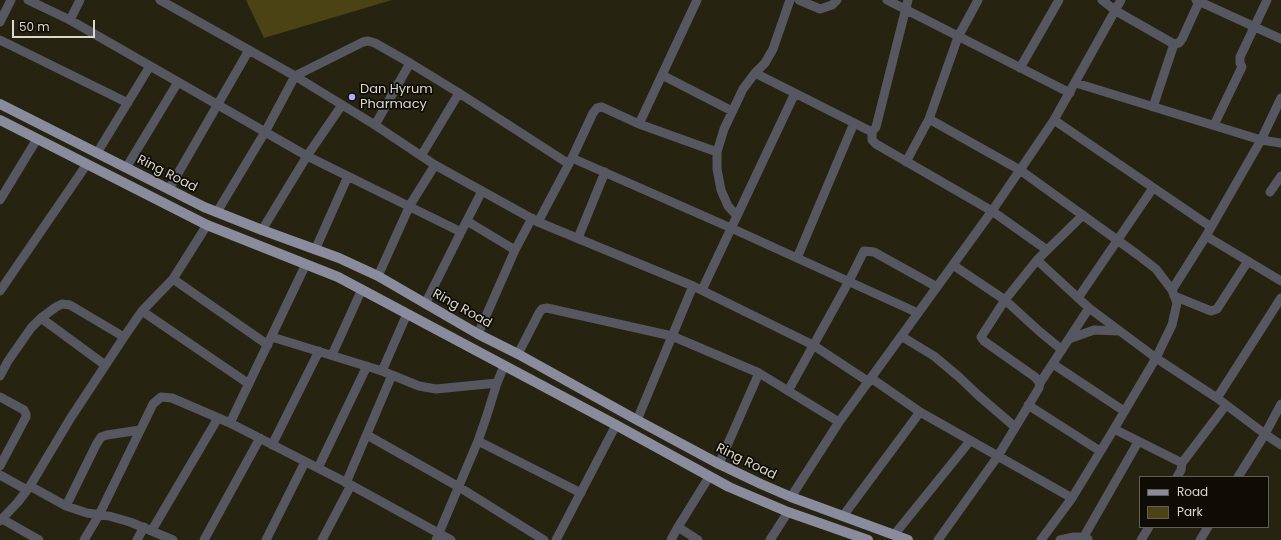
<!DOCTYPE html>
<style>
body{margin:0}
#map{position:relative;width:1281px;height:540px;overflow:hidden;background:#262311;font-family:Poppins,sans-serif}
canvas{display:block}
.legend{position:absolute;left:1139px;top:476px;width:130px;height:52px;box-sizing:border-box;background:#0e0c05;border:1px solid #605e55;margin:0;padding:5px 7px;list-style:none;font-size:12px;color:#dbd9cd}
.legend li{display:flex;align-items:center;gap:8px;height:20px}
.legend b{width:20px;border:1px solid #605e55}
.scale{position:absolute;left:12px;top:20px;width:83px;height:18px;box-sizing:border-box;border:2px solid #dbd9cd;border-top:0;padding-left:5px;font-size:12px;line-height:14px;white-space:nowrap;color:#dbd9cd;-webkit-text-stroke:3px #0e0c05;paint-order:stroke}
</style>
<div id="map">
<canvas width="1281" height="540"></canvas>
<ul class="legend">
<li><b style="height:5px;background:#8a8b9d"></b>Road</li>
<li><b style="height:11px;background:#4b4313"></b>Park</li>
</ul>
<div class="scale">50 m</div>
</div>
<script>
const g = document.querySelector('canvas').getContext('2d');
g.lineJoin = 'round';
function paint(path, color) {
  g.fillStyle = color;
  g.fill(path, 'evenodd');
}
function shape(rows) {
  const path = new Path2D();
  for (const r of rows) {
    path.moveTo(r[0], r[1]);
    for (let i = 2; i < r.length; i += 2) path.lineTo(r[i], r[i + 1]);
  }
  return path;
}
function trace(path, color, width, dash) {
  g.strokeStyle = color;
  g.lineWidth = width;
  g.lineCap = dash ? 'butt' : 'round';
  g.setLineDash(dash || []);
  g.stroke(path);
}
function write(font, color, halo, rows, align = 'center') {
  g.font = font + ' Poppins,sans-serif';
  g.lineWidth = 3.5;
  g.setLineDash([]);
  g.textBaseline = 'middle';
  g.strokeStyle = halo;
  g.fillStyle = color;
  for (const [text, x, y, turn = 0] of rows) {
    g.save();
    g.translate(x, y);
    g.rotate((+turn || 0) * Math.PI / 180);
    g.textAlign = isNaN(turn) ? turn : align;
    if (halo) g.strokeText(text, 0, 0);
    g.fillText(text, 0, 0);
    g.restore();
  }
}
paint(shape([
 [246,0,392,0,264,38]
]), '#4b4313');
trace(shape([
 [28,0,70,20,307,156,461,232],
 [160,0,295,76,375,125,435,165,538,222,693,286,813,345,869,382],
 [799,0,820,9,832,5,837,0],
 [887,0,1070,93],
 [1102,0,1116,11,1174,44],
 [1196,0,1281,39],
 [70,20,80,0],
 [0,22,11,0],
 [0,40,128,103],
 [1020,68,1059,0],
 [755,73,872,132,876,127,908,0],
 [662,75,732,111],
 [1076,83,1261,140,1281,143],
 [1153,107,1174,44,1179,43,1182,39,1199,2],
 [929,119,1020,170,1138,255,1156,269,1172,290,1177,303,1172,325,1156,358,1114,429,1072,498,1041,540],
 [1054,120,1211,227],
 [639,124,697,0],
 [375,125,410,63],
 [1214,125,1239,73,1242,67,1240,63,1240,57,1267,0],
 [872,132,872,140,876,144,992,211,1047,250],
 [97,153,150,66],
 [421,156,459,93],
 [572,158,731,228,918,313],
 [906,162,929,119,958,37,978,0],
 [126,168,178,82],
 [169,189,249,50],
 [1270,192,1281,176],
 [0,200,37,139],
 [217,212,265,132,295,76,363,42,368,41,375,43,410,63,459,93,569,164],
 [737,216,728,206,721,190,717,169,717,152,724,129,743,89,755,73,765,63,773,49,790,0],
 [467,221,515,250],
 [538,222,572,158,593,113,597,108,602,107,639,124,717,152],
 [262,230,307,156,342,105],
 [1206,236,1281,281],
 [578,238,605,172],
 [315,250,348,176],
 [797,258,854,123],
 [1037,260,1089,308,1156,358,1217,398,1265,434,1281,445],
 [953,265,1005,300,1039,331,1062,350],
 [378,276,410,205,435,165],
 [173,279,268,345],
 [702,290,795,93],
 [1172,290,1206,236,1261,140,1281,98],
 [0,291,87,164],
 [1174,296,1211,311,1217,309,1248,261],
 [1078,298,1153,188],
 [425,304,461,232,482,191],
 [142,311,249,384],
 [41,318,105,365],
 [478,334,515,250,532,218],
 [901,336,934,356,959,377,979,396,1015,427],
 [272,337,382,371,419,386,436,389,497,383],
 [1069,339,1094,330,1120,331],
 [518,354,539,313,542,309,547,308,672,336,759,373,839,422],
 [332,355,362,289],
 [1053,364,1124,411],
 [382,371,407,314],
 [0,376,8,361,31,328,41,318,56,307,62,304,70,305,124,337],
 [871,378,920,412,1072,498],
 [1040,383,1089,308],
 [788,391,849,281,864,251,874,252,937,287],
 [0,397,24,410,26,414,26,417,0,466],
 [1217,398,1281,298],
 [1028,405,1100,451],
 [637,420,693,286],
 [230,423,306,264],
 [1114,429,1182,463,1181,470,1177,477],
 [367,435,459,487,544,540],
 [478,441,581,493],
 [272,445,319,351],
 [1182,463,1226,405],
 [719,464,759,373],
 [318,468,367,366],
 [0,475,27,490],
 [1238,477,1265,434,1281,404],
 [346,483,392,375],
 [30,486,66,506,87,513,109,516,130,522,173,540],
 [791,497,839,422,992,211,1054,120,1121,0],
 [66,506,96,445,101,437,107,435,140,430],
 [843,516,920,412],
 [2,519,39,540],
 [0,521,18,502,30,486,70,419,124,337,142,311,173,279,207,225],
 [678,527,698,540],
 [152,530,218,418],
 [894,535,970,441],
 [84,540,99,515,153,404,161,397,172,398,230,423,351,485,451,540],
 [137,540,144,527],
 [204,540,260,438],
 [266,540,305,462],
 [322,540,351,485],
 [436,540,478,441,486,418,497,383,504,366],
 [556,540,616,425],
 [671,540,678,527,709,477],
 [770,540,788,512],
 [938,540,998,456,1039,388,1040,383,1035,377,984,341,981,337,1005,300,1037,260,1083,215],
 [1060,540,1074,537,1084,537,1088,539],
 [1082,540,1138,442],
 [1141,540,1149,527],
 [1200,540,1208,527]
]), '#565760', 9);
trace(shape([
 [0,104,204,207,262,230,339,258,378,276,478,334,518,354,637,420,719,464,761,484,791,497,908,540],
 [0,120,207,225,338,277,616,425,729,487,788,512,868,540]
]), '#8a8b9d', 10);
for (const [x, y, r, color] of [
 [352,97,4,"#acaffb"]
]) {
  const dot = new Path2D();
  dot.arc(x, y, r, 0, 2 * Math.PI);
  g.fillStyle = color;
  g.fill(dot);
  trace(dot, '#0e0c05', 1.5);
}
write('13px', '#dbd9cd', '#0e0c05', [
 ["Dan Hyrum",360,90],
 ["Pharmacy",360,105]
], 'left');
write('13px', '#dbd9cd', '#0e0c05', [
 ["Ring Road",167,174,27],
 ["Ring Road",462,309,29],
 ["Ring Road",746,462,26]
]);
</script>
